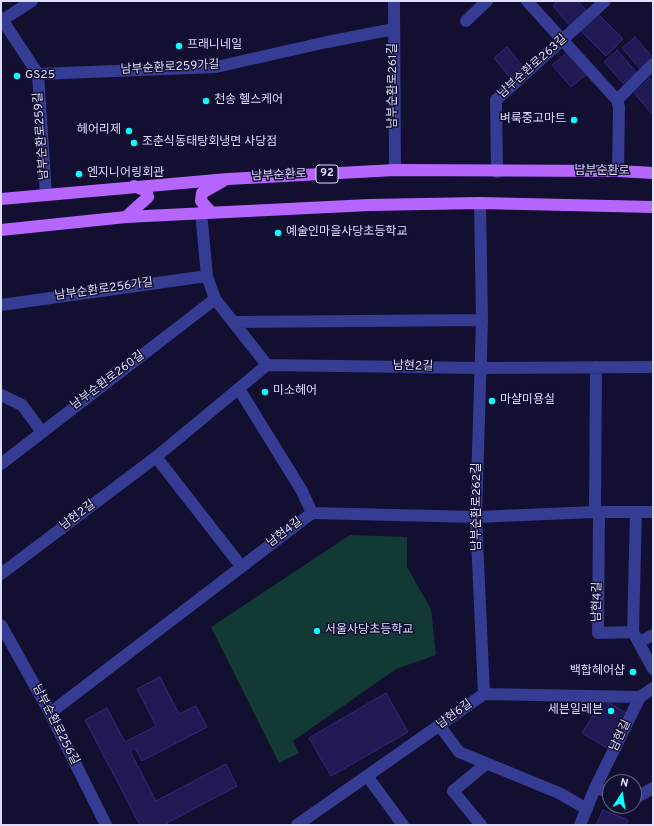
<!DOCTYPE html>
<meta charset="utf-8">
<style>
body{margin:0}
#map{position:relative;width:654px;height:826px;overflow:hidden;background:#120f30;font-family:Overpass,sans-serif}
canvas{display:block}
.frame{position:absolute;inset:0;border:2px solid #dfdeff;pointer-events:none}
.north{position:absolute;left:602px;top:774px;width:40px;height:40px;box-sizing:border-box;background:#120f30;border:1px solid #646283;border-radius:50%;rotate:12deg;font-size:11px;font-weight:700;line-height:16px;text-align:center;color:#dfdeff}
.north::after{content:'';display:block;margin:auto;width:14px;height:18px;background:#0afdff;clip-path:polygon(50% 0,100% 100%,50% 72%,0 100%)}
</style>
<div id="map">
<canvas width="654" height="826"></canvas>
<div class="frame"></div>
<div class="north">N</div>
</div>
<script>
const g = document.querySelector('canvas').getContext('2d');
g.lineJoin = 'round';
function paint(path, color) {
  g.fillStyle = color;
  g.fill(path, 'evenodd');
}
function shape(rows) {
  const path = new Path2D();
  for (const r of rows) {
    path.moveTo(r[0], r[1]);
    for (let i = 2; i < r.length; i += 2) path.lineTo(r[i], r[i + 1]);
  }
  return path;
}
function trace(path, color, width, dash) {
  g.strokeStyle = color;
  g.lineWidth = width;
  g.lineCap = dash ? 'butt' : 'round';
  g.setLineDash(dash || []);
  g.stroke(path);
}
function write(font, color, halo, rows, align = 'center') {
  g.font = font + ' Overpass,"Noto Sans KR",sans-serif';
  g.lineWidth = 3;
  g.setLineDash([]);
  g.textBaseline = 'middle';
  g.strokeStyle = halo;
  g.fillStyle = color;
  for (const [text, x, y, turn = 0] of rows) {
    g.save();
    g.translate(x, y);
    g.rotate((+turn || 0) * Math.PI / 180);
    g.textAlign = isNaN(turn) ? turn : align;
    if (halo) g.strokeText(text, 0, 0);
    g.fillText(text, 0, 0);
    g.restore();
  }
}
paint(shape([
 [350,535,407,537,407,567,431,609,436,655,396,669,293,741,299,753,279,763,211,627]
]), '#123a35');
const building = shape([
 [558,1,578,1,589,14,572,28,553,6,558,1],
 [598,14,623,39,606,56,581,31,598,14],
 [635,37,653,58,641,70,622,48,635,37],
 [507,47,525,69,512,80,494,58,507,47],
 [617,50,636,72,623,83,604,62,617,50],
 [569,51,588,73,571,87,552,65,569,51],
 [650,78,653,82,653,115,634,93,650,78],
 [160,677,179,714,196,706,207,727,142,761,135,748,130,751,156,801,226,764,237,786,167,823,168,825,140,825,85,720,107,708,125,742,156,726,137,689,160,677],
 [386,693,408,732,331,776,309,738,386,693],
 [603,699,628,714,607,748,582,733,603,699],
 [603,810,628,820,626,825,596,825,603,810]
]);
paint(building, '#201953');
trace(building, '#322981', 1);
trace(shape([
 [394,1,395,170],
 [527,1,617,100,619,107,618,171],
 [1,18,38,74,46,194],
 [1,21,32,1],
 [466,21,487,1],
 [38,74,216,67,327,42,394,29],
 [617,100,653,64],
 [497,172,496,100,605,1],
 [480,203,482,320,476,517,484,694],
 [215,299,267,365],
 [1,305,207,276],
 [234,322,482,320],
 [239,389,302,491,312,513],
 [1,395,22,405,42,432],
 [156,457,241,566],
 [1,464,215,299,207,276,201,212],
 [595,512,596,367],
 [599,512,598,633,633,632],
 [636,512,633,632,653,669],
 [1,574,156,457,267,365,480,368,653,367],
 [1,625,50,713,106,825],
 [639,642,653,635],
 [50,713,312,513,476,517,595,512,653,512],
 [440,726,459,752,559,793,587,809],
 [367,776,403,825],
 [595,788,610,792],
 [634,799,653,788],
 [297,825,484,694,640,697],
 [481,825,453,791,486,764],
 [580,825,595,788,640,697,653,688]
]), '#363b93', 12);
trace(shape([
 [1,199,228,179,395,170,618,171,653,173],
 [211,212,201,201,202,193,223,181],
 [126,217,148,197,146,191,134,186],
 [1,230,126,217,369,205,480,203,653,207]
]), '#b765ff', 12);
for (const [x, y, r, color] of [
 [179,46,4,"#0afdff"],
 [17,76,4,"#0afdff"],
 [206,101,4,"#0afdff"],
 [574,120,4,"#0afdff"],
 [129,131,4,"#0afdff"],
 [134,143,4,"#0afdff"],
 [79,174,4,"#0afdff"],
 [278,233,4,"#0afdff"],
 [265,392,4,"#0afdff"],
 [492,401,4,"#0afdff"],
 [317,631,4,"#0afdff"],
 [633,672,4,"#0afdff"],
 [611,711,4,"#0afdff"]
]) {
  const dot = new Path2D();
  dot.arc(x, y, r, 0, 2 * Math.PI);
  g.fillStyle = color;
  g.fill(dot);
  trace(dot, '#120f30', 1.5);
}
for (const [x, y, w] of [
 [327,174,22]
]) {
  const box = new Path2D();
  box.roundRect(x - w / 2, y - 9, w, 18, 3);
  g.fillStyle = '#120f30';
  g.fill(box);
  trace(box, '#dfdeff', 1);
}
write('bold 11px', '#dfdeff', null, [
 ["92",327,174]
]);
write('12px', '#dfdeff', '#120f30', [
 ["프래니네일",187,46],
 ["GS25",25,76],
 ["천송 헬스케어",214,101],
 ["벼룩중고마트",566,120,"right"],
 ["헤어리제",121,131,"right"],
 ["조춘식동태탕회냉면 사당점",142,143],
 ["엔지니어링회관",87,174],
 ["예술인마을사당초등학교",286,233],
 ["미소헤어",273,392],
 ["마샬미용실",500,401],
 ["서울사당초등학교",325,631],
 ["백합헤어샵",625,672,"right"],
 ["세븐일레븐",603,711,"right"]
], 'left');
write('12px', '#dfdeff', '#120f30', [
 ["남부순환로263길",533,67,-42],
 ["남부순환로259가길",170,68,-3],
 ["남부순환로261길",394,86,-90],
 ["남부순환로259길",42,136,-94],
 ["남부순환로",602,172],
 ["남부순환로",279,176,-3],
 ["남부순환로256가길",104,290,-8],
 ["남현2길",413,367,1],
 ["남부순환로260길",108,381,-37],
 ["남부순환로262길",478,507,-90],
 ["남현2길",78,516,-37],
 ["남현4길",285,533,-37],
 ["남현4길",598,602,-89],
 ["남현6길",455,715,-36],
 ["남부순환로256길",55,725,63],
 ["남현길",621,736,-64]
]);
</script>
